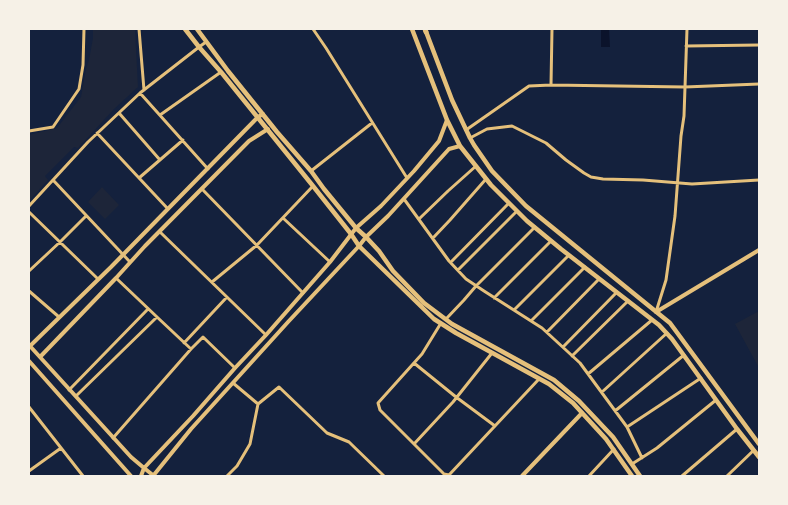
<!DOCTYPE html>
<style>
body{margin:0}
#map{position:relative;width:788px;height:505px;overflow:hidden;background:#14213d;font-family:Helvetica,sans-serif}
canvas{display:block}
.frame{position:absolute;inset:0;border:30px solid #f6f1e7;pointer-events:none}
</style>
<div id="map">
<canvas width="788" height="505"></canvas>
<div class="frame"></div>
</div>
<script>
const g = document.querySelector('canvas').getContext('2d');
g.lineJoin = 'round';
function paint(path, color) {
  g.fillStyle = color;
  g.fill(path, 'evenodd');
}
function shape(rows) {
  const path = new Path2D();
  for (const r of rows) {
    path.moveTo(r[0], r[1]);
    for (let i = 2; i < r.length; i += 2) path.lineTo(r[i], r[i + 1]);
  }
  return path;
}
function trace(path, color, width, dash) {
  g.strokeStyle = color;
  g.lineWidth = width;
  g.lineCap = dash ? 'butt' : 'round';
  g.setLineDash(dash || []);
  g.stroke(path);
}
paint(shape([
 [93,29,135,29,138,87,114,109,78,148,74,147,45,176,48,180,29,201,29,135,57,128,81,97,86,69,89,60,93,38],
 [102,187,119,205,105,219,88,202],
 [759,311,759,368,735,324]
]), '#1d2539');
paint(shape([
 [601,29,609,29,610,47,601,47]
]), '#0b132b');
trace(shape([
 [139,29,144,90],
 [313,29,326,48,407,178],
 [686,46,759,45],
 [551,85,552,29],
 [140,93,208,169],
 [119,113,160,160],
 [160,115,221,72],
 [466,130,529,86,551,85,685,87,759,84],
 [29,131,53,127,79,89,83,65,84,29],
 [97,133,168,209],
 [470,138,487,129,512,126,546,143,566,160,584,173,591,177,603,179,643,180,692,184,759,180],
 [311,171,372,123],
 [139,178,183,140],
 [53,180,130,262],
 [202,189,303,293],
 [404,199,449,261,466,279,484,291,542,328,580,363,627,427,642,458],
 [29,206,88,142,140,93,199,47,206,42],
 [29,212,98,279],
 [283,218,330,262],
 [419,219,448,191,476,166],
 [160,232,266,335],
 [433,238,450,220,486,179],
 [451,262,509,203],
 [458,270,517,211],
 [29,271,60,242,86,216],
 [116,278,157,317],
 [212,282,257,245,313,186],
 [29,291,59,317],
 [494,298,551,241],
 [514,310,569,255],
 [656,312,666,280,675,216,681,136,684,116,687,29],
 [446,319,464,300,476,286,535,227],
 [531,321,585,267],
 [441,323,422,354,378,403,380,410,444,474,449,475,539,379],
 [547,332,599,279],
 [184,343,227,297],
 [563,347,617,292],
 [572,356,628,301],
 [414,363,456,397,495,426],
 [588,374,652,320],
 [233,383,258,404],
 [69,390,148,309],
 [602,392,667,333],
 [76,396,157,317,191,349,203,337,235,368],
 [29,407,83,476],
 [615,411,684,355],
 [627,427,701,378],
 [113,438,191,349],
 [414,444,453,402,492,353],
 [632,464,657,448,716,400],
 [29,471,61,448],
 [227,476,237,466,250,444,258,404,279,387,327,433,349,442,384,476],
 [589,476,614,449],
 [682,476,737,429],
 [727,476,754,450]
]), '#e5c07b', 3);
trace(shape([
 [656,312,759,250],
 [29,345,131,457,144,468,154,476],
 [30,346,111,267,258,117,263,114],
 [40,357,116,278,145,246,249,141,268,129],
 [29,361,131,476],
 [141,476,144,468,193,416,235,368,266,335,330,262,356,228,381,206,414,171,439,141,447,120],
 [153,476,191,429,288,322,359,246,366,237,388,216,449,149,460,146],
 [522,476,582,413]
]), '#e5c07b', 4);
trace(shape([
 [185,29,199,47,221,72,313,186,351,234,359,246,434,319,456,333,549,384,573,403,606,439,632,476],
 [197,29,228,71,277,132,311,171,324,189,356,228,366,237,379,251,393,271,424,303,452,324,554,380,579,401,613,437,640,476],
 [412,29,447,120,460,146,491,185,527,221,561,249,659,325,672,339,737,429,759,457],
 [425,29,452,100,470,138,474,145,492,171,526,206,670,323,759,444]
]), '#e5c07b', 4.5);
trace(shape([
 [425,29,426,32]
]), '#e5c07b', 5);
</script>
